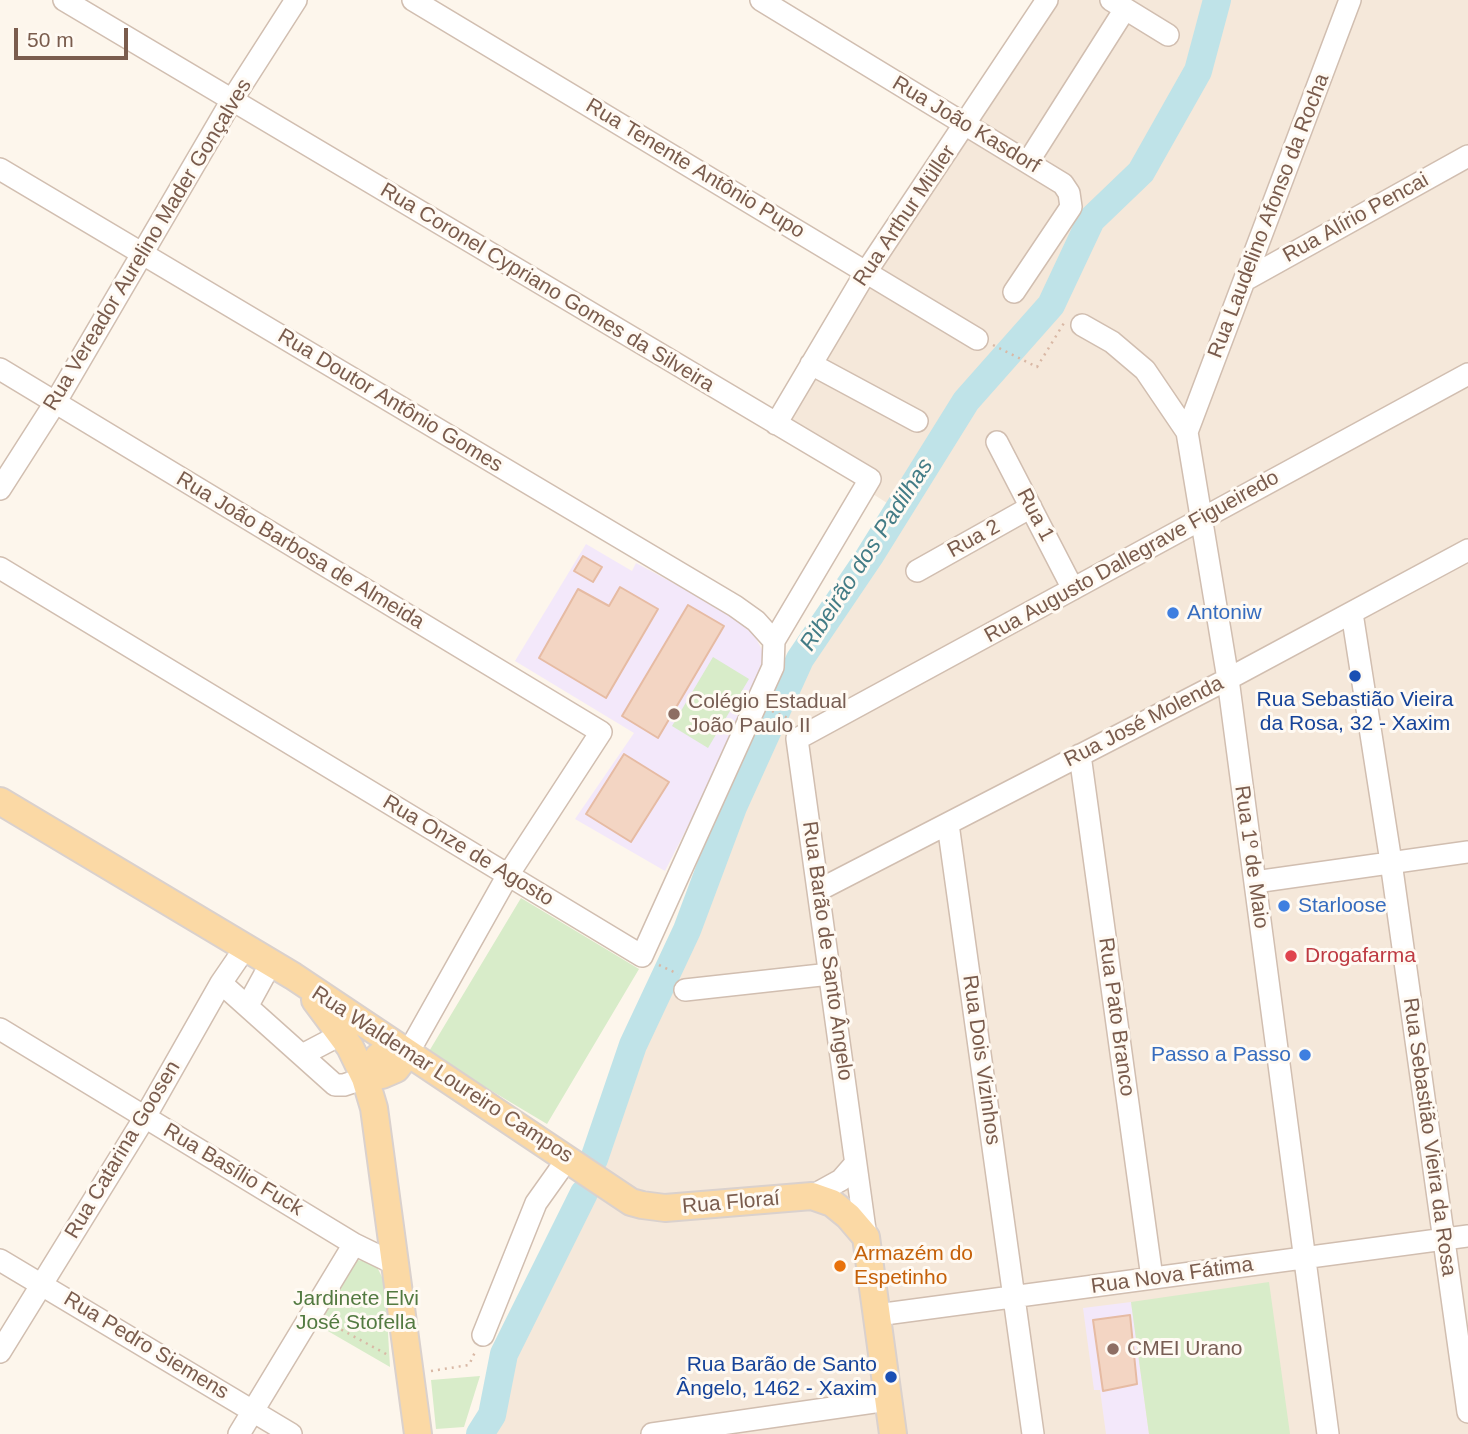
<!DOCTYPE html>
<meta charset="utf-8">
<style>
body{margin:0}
#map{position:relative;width:1468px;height:1434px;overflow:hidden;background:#fdf6ec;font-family:Arial,sans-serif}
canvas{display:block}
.scale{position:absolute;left:14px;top:28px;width:114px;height:32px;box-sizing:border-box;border:4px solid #7a5c4d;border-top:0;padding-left:9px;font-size:21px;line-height:24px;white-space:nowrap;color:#7a5c4d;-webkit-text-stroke:5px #fffaf3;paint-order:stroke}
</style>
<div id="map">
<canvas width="1468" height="1434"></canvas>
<div class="scale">50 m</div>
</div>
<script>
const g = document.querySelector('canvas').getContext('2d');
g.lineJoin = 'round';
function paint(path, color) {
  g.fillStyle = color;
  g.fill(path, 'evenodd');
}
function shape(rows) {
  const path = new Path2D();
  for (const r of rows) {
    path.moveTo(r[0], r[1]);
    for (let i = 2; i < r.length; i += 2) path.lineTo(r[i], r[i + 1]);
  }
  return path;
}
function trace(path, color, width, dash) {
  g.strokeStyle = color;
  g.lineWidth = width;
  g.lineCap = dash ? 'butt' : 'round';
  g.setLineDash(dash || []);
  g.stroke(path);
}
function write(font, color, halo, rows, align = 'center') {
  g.font = font + ' Arial,sans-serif';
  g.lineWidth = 6;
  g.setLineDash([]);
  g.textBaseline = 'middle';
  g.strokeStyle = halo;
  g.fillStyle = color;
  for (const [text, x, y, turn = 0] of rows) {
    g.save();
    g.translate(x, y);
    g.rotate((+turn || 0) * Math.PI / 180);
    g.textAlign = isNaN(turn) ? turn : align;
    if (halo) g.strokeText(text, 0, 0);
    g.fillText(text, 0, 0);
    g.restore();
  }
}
paint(shape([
 [1037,0,1468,0,1468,1434,480,1434,492,1415,504,1354,584,1193,633,1045,687,930,733,807,795,670,800,659,898,510,768,427]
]), '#f5e8da');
paint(shape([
 [586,544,632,571,636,563,748,623,770,665,665,871,575,819,634,733,515,661],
 [1131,1302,1149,1434,1106,1434,1100,1390,1094,1390,1083,1308]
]), '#f3e8fa');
paint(shape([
 [713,657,749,679,708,748,672,726],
 [521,898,639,969,547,1124,428,1053],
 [357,1260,366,1261,377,1267,385,1283,390,1367,314,1323,346,1266],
 [1269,1282,1290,1434,1149,1434,1131,1302],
 [480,1376,464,1427,436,1429,431,1380]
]), '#d8ecc9');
trace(shape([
 [594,1159,633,1045,687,930,733,807,800,659,869,557,966,401,1051,305,1091,220,1141,172,1198,71,1217,0],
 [480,1434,492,1415,504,1354,584,1193]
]), '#bfe3e8', 28);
const building = shape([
 [583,556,602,567,593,582,574,571,583,556],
 [620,587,658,609,606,698,539,658,578,589,609,606,620,587],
 [688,605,724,626,658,738,622,716,688,605],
 [624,754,669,782,631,842,586,814,624,754],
 [1130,1315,1137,1384,1103,1391,1093,1320,1130,1315]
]);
paint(building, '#f3d5c3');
trace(building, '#e6bba3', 2);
const minor = shape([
 [413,0,977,339],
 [761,0,1063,184,1069,193,1071,207,1014,292],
 [1111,0,1168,35],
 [1028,162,1125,9],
 [0,169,735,606,756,621,774,641],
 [1245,280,1468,156],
 [1082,325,1112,342,1145,370,1187,432,1228,679,1328,1434],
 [811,364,917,421],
 [0,369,601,732,508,875,408,1053],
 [776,424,866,272,1047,0],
 [1187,432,1350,0],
 [997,442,1073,589],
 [0,489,55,403,232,100,296,0],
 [0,568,642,956,773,667,774,641,870,479,64,0],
 [917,571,1031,507],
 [1352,613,1391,862,1468,1412],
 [1080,755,1152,1278],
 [948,824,1033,1434],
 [1255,882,1468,852],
 [819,890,1228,679,1468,550],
 [221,983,335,1085,344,1085,365,1078],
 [685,990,830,974],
 [248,1005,271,963],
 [0,1029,354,1244,395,1264],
 [302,1055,342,1034],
 [812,1196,841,1180,855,1164],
 [866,1237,797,739,1468,374],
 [0,1260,291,1434],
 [877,1315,1468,1236],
 [483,1335,536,1203,568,1158],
 [0,1352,145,1117,221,983,245,948],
 [239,1434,354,1244],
 [652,1434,888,1400]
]);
const major = shape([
 [0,801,293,976,631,1202,642,1205,665,1208,812,1196,832,1203,848,1216,866,1237,893,1434],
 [315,1000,350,1047,365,1078,374,1108,418,1434],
 [388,1050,408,1053,396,1069,382,1075,365,1078,378,1057,388,1050]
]);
trace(minor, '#d1beb0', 24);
trace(major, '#dad1cd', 30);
trace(shape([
 [993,345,1037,367,1064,323],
 [772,711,788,718,790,722],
 [659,965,678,974],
 [329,1323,388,1355],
 [431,1371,469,1365,475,1352]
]), '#d9b8a5', 2.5, [2, 5]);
trace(minor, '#fff', 21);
trace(major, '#fbd9a5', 26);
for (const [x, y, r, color] of [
 [1173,613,7,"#3f7fe0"],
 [1355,676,7,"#1a4fb4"],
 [674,714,7,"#8d6e63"],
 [1284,906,7,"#3f7fe0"],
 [1291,956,7,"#e0444e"],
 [1305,1055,7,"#3f7fe0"],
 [840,1266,7,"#e8710a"],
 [1113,1349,7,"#8d6e63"],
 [891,1377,7,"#1a4fb4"]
]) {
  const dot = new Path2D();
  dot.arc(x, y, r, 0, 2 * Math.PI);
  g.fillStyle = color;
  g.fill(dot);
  trace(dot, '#fffaf3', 2.5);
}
write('21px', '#7a5c4d', '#fffaf3', [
 ["Rua João Kasdorf",966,125,31],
 ["Rua Tenente Antônio Pupo",695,169,31],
 ["Rua Arthur Müller",905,216,-56],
 ["Rua Laudelino Afonso da Rocha",1269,216,-69],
 ["Rua Alírio Pencai",1356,218,-29],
 ["Rua Vereador Aurelino Mader Gonçalves",148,245,-59],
 ["Rua Coronel Cypriano Gomes da Silveira",547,288,31],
 ["Rua Doutor Antônio Gomes",390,401,31],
 ["Rua 1",1035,515,62],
 ["Rua 2",974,539,-29],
 ["Rua João Barbosa de Almeida",300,551,31],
 ["Rua Augusto Dallegrave Figueiredo",1132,557,-29],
 ["Rua José Molenda",1144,722,-27],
 ["Rua Onze de Agosto",468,851,31],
 ["Rua 1º de Maio",1251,857,82],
 ["Rua Barão de Santo Ângelo",827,951,82],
 ["Rua Pato Branco",1116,1017,82],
 ["Rua Dois Vizinhos",981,1060,82],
 ["Rua Waldemar Loureiro Campos",442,1075,33],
 ["Rua Sebastião Vieira da Rosa",1429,1137,82],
 ["Rua Catarina Goosen",123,1150,-59],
 ["Rua Basílio Fuck",233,1170,31],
 ["Rua Floraí",731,1203,-5],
 ["Rua Nova Fátima",1172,1276,-8],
 ["Rua Pedro Siemens",146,1346,31]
]);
write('21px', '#366cbe', '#fffaf3', [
 ["Antoniw",1187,613],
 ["Starloose",1298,906],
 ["Passo a Passo",1291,1055,"right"]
], 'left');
write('21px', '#164399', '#fffaf3', [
 ["Rua Sebastião Vieira",1355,700],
 ["da Rosa, 32 - Xaxim",1355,724],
 ["Rua Barão de Santo",877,1365,"right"],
 ["Ângelo, 1462 - Xaxim",877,1389,"right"]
]);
write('21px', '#785e54', '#fffaf3', [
 ["Colégio Estadual",688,702],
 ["João Paulo II",688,726],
 ["CMEI Urano",1127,1349]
], 'left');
write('21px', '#be3a42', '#fffaf3', [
 ["Drogafarma",1305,956]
], 'left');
write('21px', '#c56008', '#fffaf3', [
 ["Armazém do",854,1254],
 ["Espetinho",854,1278]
], 'left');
write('21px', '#537a41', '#fffaf3', [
 ["Jardinete Elvi",356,1299],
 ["José Stofella",356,1323]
]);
write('italic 23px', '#437c86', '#fffaf3', [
 ["Ribeirão dos Padilhas",867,555,-57]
]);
</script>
